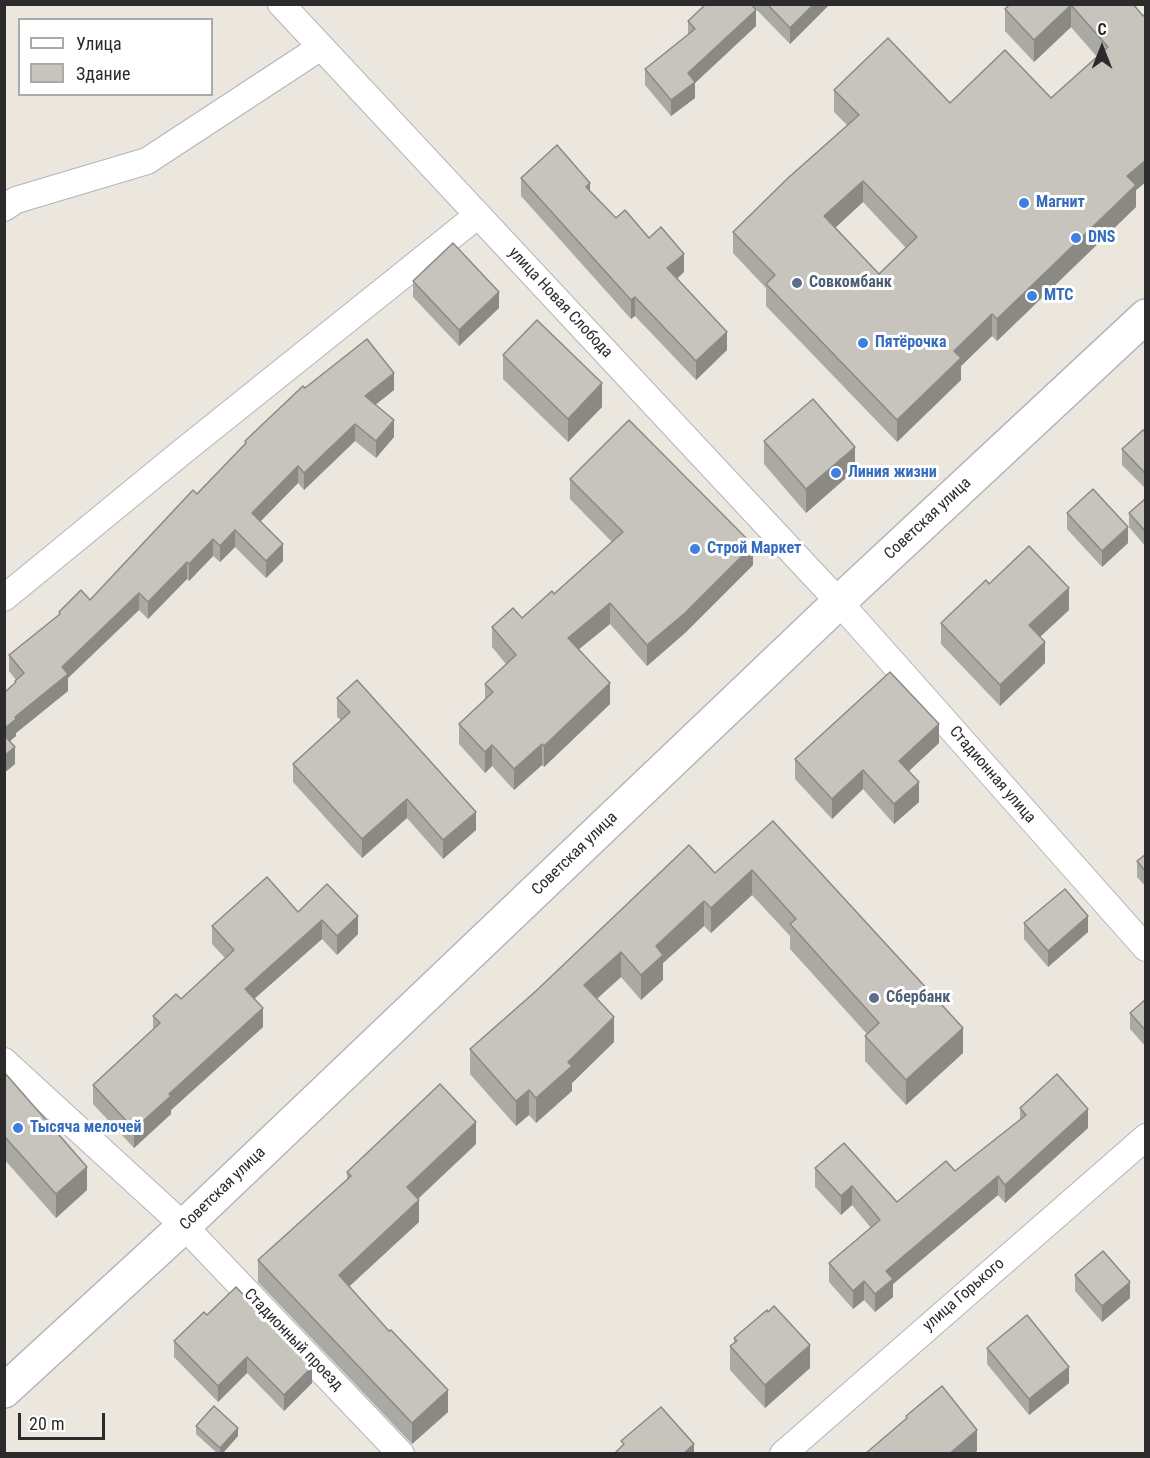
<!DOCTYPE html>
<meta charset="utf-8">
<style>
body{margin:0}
#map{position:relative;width:1150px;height:1458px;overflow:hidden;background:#ebe6de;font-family:"Roboto Condensed",sans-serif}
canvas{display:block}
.frame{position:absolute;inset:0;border:6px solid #2b2b2b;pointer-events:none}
.legend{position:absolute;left:18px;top:18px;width:195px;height:78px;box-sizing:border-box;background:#fff;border:2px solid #aaa;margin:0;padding:8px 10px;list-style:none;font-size:18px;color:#2b2b2b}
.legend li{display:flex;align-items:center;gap:12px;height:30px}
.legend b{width:30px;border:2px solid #aaa}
.north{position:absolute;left:1072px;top:18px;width:60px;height:60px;-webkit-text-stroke:4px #fff;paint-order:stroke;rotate:0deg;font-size:16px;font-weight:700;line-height:24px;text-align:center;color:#2b2b2b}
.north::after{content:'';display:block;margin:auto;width:21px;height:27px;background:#2b2b2b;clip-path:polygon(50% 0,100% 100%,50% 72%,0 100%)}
.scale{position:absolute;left:18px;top:1413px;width:87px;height:27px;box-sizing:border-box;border:3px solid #2b2b2b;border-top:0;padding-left:8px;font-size:18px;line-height:21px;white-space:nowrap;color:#2b2b2b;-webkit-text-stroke:4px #fff;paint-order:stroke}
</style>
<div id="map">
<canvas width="1150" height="1458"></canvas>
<div class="frame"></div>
<ul class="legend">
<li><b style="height:8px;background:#fff"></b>Улица</li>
<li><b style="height:16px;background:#c7c4bd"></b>Здание</li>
</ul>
<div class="north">С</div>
<div class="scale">20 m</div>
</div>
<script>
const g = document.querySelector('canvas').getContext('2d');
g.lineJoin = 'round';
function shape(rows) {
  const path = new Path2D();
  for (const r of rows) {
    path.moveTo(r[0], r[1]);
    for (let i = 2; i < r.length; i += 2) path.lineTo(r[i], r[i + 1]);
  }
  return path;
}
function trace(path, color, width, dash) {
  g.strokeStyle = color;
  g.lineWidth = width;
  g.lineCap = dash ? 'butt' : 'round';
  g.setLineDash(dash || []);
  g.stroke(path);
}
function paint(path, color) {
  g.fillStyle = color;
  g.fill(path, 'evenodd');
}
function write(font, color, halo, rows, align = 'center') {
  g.font = font + ' "Roboto Condensed",sans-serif';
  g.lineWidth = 6;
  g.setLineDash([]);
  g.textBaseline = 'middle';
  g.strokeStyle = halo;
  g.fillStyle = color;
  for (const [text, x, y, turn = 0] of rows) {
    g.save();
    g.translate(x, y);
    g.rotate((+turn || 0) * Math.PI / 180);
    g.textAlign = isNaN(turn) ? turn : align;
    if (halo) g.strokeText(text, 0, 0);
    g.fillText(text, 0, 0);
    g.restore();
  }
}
const street = shape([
 [281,4,839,602,1146,948],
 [4,208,16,200,147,161,321,47],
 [4,598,182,452,478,215],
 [4,1061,184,1226,401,1454],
 [783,1454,1146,1137]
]);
const secondary = shape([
 [4,1391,184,1226,839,602,1146,316]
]);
trace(street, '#b2b4bd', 28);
trace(secondary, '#b2b4bd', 36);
trace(street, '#fff', 26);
trace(secondary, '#fff', 33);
paint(shape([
 [751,4,830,4,790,44],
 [1010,4,1133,4,1143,16,1146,13,1146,182,1136,190,1136,207,997,341,992,336,961,366,961,380,897,442,766,306,766,288,733,253,733,232,848,126,834,112,834,90,950,103,1051,98,1097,57,1071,27,1034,62,1005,31,1005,9],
 [863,202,906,248,879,274,835,228],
 [688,21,756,26,695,83,695,98,671,116,645,85,645,69,688,35],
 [521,178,590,192,616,218,649,238,684,272,677,279,727,350,696,380,635,316,631,319,521,196],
 [413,281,499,308,459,346,413,297],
 [503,355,602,407,568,442,503,379],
 [305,388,394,390,375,405,394,437,376,458,355,441,304,490,298,483,260,522,283,561,266,578,235,547,220,562,213,556,189,581,187,579,148,619,139,610,68,678,68,691,16,733,16,736,10,741,15,764,4,773,4,693,15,683,16,680,9,671,9,655,59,615,59,612,90,600,245,445,245,441],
 [1146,431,1146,489,1122,465,1122,449],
 [764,441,855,470,806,513,764,464],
 [570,479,753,565,685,633,647,666,610,624,579,649,610,704,544,767,542,765,514,790,492,766,485,773,459,744,459,724,485,699,485,684,506,664,492,647,492,627,522,618,554,594,612,542,570,499],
 [1146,498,1146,547,1129,527,1129,513],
 [1067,513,1128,543,1102,567,1067,529],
 [989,584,1069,610,1040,637,1045,663,1000,706,941,644,941,623],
 [337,698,476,830,443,859,407,818,362,858,293,782,293,764,341,720,337,717],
 [939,743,909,771,919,802,894,824,863,789,832,819,795,779,795,759],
 [773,821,963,1053,906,1105,865,1061,865,1036,867,1034,790,949,790,936,752,895,711,933,704,926,663,963,663,980,641,1000,621,977,597,999,614,1042,572,1083,572,1091,536,1123,529,1115,516,1126,470,1074,470,1049,715,873],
 [1146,854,1146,887,1137,877,1137,861],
 [327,884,358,934,337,955,322,939,254,999,263,1027,171,1110,171,1114,134,1148,93,1104,93,1085,153,1030,153,1016,181,999,225,958,212,944,212,926,298,912],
 [1024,923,1088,932,1048,967,1024,939],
 [1146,999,1146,1047,1130,1029,1130,1013],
 [4,1072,87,1190,56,1218,4,1159],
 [1020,1108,1088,1128,1005,1203,998,1195,893,1284,893,1297,875,1312,864,1300,853,1309,829,1282,829,1263,871,1228,852,1205,841,1215,815,1187,815,1168,897,1202,955,1171,1020,1120],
 [476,1144,418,1199,419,1222,349,1286,448,1412,412,1444,258,1282,258,1260,347,1180,347,1172],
 [1075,1275,1130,1298,1102,1322,1075,1291],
 [768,1312,810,1368,765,1408,730,1370,730,1346,734,1343,734,1338],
 [207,1315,312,1383,284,1411,247,1373,218,1402,174,1357,174,1341],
 [987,1348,1069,1383,1029,1415,987,1364],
 [196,1426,238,1436,222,1454,218,1454,196,1434]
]), '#aba9a3');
paint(shape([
 [814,4,830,4,790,44,790,28],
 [1071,5,1071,27,1034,62,1034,40],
 [756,10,756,26,695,83,695,98,671,116,671,100,688,73],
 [1146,160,1146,182,1136,190,1136,207,997,341,997,319,1127,176],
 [863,181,863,202,824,238,824,216],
 [590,183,590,201,586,187],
 [684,254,684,272,667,287,667,268],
 [499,292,499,308,459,346,459,330],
 [635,297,635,316,631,319,631,300],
 [992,314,992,336,961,366,961,380,897,442,897,420,954,351],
 [727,332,727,350,696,380,696,361],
 [394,373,394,390,365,413,365,396],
 [602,383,602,407,568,442,568,419],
 [394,420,394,437,376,458,376,441],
 [355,424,355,441,304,490,304,473],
 [855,447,855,470,806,513,806,489],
 [298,466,298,483,252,530,252,513],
 [1128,527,1128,543,1102,567,1102,551],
 [235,530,235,547,220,562,220,546],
 [213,539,213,556,189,581,189,564],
 [283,544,283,561,266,578,266,561],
 [753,545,753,565,685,633,647,666,647,645],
 [187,562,187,579,148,619,148,602],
 [1069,588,1069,610,1029,647,1029,625],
 [139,593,139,610,68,678,68,691,16,733,16,736,4,746,4,729,15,717,62,667],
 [610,603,610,624,568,658,568,638],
 [1045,642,1045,663,1000,706,1000,685],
 [610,683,610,704,544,767,544,746],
 [939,724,939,743,899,780,899,761],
 [542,744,542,765,514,790,514,769],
 [492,745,492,766,485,773,485,752],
 [15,747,15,764,4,773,4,756],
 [863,770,863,789,832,819,832,799],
 [919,782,919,802,894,824,894,804],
 [407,799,407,818,362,858,362,839],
 [476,812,476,830,443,859,443,840],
 [752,870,752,895,711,933,711,908],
 [704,901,704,926,663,963,663,980,641,1000,641,975,656,946],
 [358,916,358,934,337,955,337,936],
 [1088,916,1088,932,1048,967,1048,951],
 [322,920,322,939,245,1007,245,989],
 [621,952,621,977,584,1010,584,985],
 [263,1008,263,1027,171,1110,171,1114,134,1148,134,1129,169,1094],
 [614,1017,614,1042,572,1083,572,1091,536,1123,536,1098,568,1062],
 [963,1028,963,1053,906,1105,906,1080],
 [529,1090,529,1115,516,1126,516,1101],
 [1088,1109,1088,1128,1005,1203,1005,1185],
 [476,1122,476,1144,407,1209,407,1187],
 [87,1167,87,1190,56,1218,56,1194],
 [998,1176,998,1195,893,1284,893,1297,875,1312,875,1294,886,1271],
 [852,1186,852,1205,841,1215,841,1196],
 [419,1200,419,1222,339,1296,339,1275],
 [864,1281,864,1300,853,1309,853,1291],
 [1130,1282,1130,1298,1102,1322,1102,1306],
 [810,1345,810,1368,765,1408,765,1385],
 [247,1357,247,1373,218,1402,218,1386],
 [312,1367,312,1383,284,1411,284,1395],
 [1069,1367,1069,1383,1029,1415,1029,1399],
 [448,1390,448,1412,412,1444,412,1423],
 [238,1428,238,1436,222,1454,220,1454,220,1448],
 [977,1430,977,1451,974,1454,949,1454],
 [694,1444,694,1454,683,1454]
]), '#8b8984');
const building = shape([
 [706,4,751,4,756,10,688,73,695,82,671,100,645,69,695,29,688,21,706,4],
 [767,4,814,4,790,28,767,4],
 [1010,4,1133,4,1143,16,1146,13,1146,160,1127,176,1136,185,997,319,992,314,954,351,961,358,897,420,766,284,775,275,733,232,788,178,859,115,834,90,888,38,950,103,1005,50,1051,98,1108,47,1071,5,1034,40,1005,9,1010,4],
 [863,181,917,237,879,274,824,216,863,181],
 [557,145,590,183,586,187,616,218,625,210,649,238,661,227,684,254,667,268,727,332,696,361,635,297,631,300,521,178,557,145],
 [453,243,499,292,459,330,413,281,453,243],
 [537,320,602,383,568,419,503,355,537,320],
 [367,339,394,373,365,396,394,420,376,441,355,424,304,473,298,466,252,513,283,544,266,561,235,530,220,546,213,539,189,564,187,562,148,602,139,593,62,667,68,674,15,717,16,719,4,729,4,693,16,682,15,681,24,673,9,655,60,614,59,612,81,590,90,600,193,490,197,494,246,443,245,441,303,386,305,388,367,339],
 [813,399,855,447,806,489,764,441,813,399],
 [629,420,753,545,685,613,647,645,610,603,568,638,610,683,544,746,542,744,514,769,492,745,485,752,459,724,493,692,485,684,516,655,492,627,513,608,522,618,552,591,554,594,623,532,570,479,629,420],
 [1143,430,1145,432,1146,431,1146,474,1122,449,1143,430],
 [1093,489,1128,527,1102,551,1067,513,1093,489],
 [1146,498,1146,532,1129,513,1146,498],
 [1029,546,1069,588,1029,625,1045,642,1000,685,941,623,986,580,989,584,1029,546],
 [890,672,939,724,899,761,919,782,894,804,863,770,832,799,795,759,890,672],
 [357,680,476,812,443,840,407,799,362,839,293,764,350,712,337,698,357,680],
 [4,735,15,747,4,756,4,735],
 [773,821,963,1028,906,1080,865,1036,879,1023,790,924,796,919,752,870,711,908,704,901,656,946,663,955,641,975,621,952,584,985,614,1017,568,1062,572,1066,536,1098,529,1090,516,1101,470,1049,536,991,689,845,715,873,773,821],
 [1146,854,1146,872,1137,861,1146,854],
 [267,877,298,912,327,884,358,916,337,936,322,920,245,989,263,1008,169,1094,171,1096,134,1129,93,1085,160,1023,153,1016,176,994,181,999,234,950,212,926,267,877],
 [1065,889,1088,916,1048,951,1024,923,1065,889],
 [1146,999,1146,1031,1130,1013,1146,999],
 [4,1072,87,1167,56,1194,4,1136,4,1072],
 [1057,1074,1088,1109,1005,1185,998,1176,886,1271,893,1279,875,1294,864,1281,853,1291,829,1263,880,1220,852,1186,841,1196,815,1168,844,1143,897,1202,946,1161,955,1171,1026,1115,1020,1108,1057,1074],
 [440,1084,476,1122,407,1187,419,1200,339,1275,389,1331,391,1330,448,1390,412,1423,258,1260,351,1176,347,1172,440,1084],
 [1103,1251,1130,1282,1102,1306,1075,1275,1103,1251],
 [236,1287,312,1367,284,1395,247,1357,218,1386,174,1341,204,1312,207,1315,236,1287],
 [774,1306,810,1345,765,1385,730,1346,737,1341,734,1338,767,1310,768,1312,774,1306],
 [1027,1315,1069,1367,1029,1399,987,1348,1027,1315],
 [942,1386,977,1430,949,1454,865,1454,907,1418,906,1416,942,1386],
 [214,1406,238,1428,220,1448,196,1426,214,1406],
 [661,1407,694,1444,683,1454,614,1454,624,1444,621,1441,661,1407]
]);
paint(building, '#c7c4bd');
trace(building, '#8b8984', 1.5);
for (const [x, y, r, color] of [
 [1024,203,6,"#3f7fe0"],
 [1076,238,6,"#3f7fe0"],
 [797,283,6,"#5c6f8a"],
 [1032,296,6,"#3f7fe0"],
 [863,343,6,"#3f7fe0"],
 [836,473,6,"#3f7fe0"],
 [695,549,6,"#3f7fe0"],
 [874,998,6,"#5c6f8a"],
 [18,1128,6,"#3f7fe0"]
]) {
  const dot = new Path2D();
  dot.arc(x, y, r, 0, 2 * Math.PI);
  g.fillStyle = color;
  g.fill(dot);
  trace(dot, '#fff', 2);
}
write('bold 16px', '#366cbe', '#fff', [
 ["Магнит",1036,203],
 ["DNS",1088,238],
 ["МТС",1044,296],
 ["Пятёрочка",875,343],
 ["Линия жизни",848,473],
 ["Строй Маркет",707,549],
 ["Тысяча мелочей",30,1128]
], 'left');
write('bold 16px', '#4e5e75', '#fff', [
 ["Совкомбанк",809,283],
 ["Сбербанк",886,998]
], 'left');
write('16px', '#2b2b2b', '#fff', [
 ["улица Новая Слобода",560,303,47],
 ["Советская улица",928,519,-43],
 ["Стадионная улица",992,775,49],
 ["Советская улица",575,854,-44],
 ["Советская улица",223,1189,-44],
 ["улица Горького",964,1295,-41],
 ["Стадионный проезд",293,1340,46]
]);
</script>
